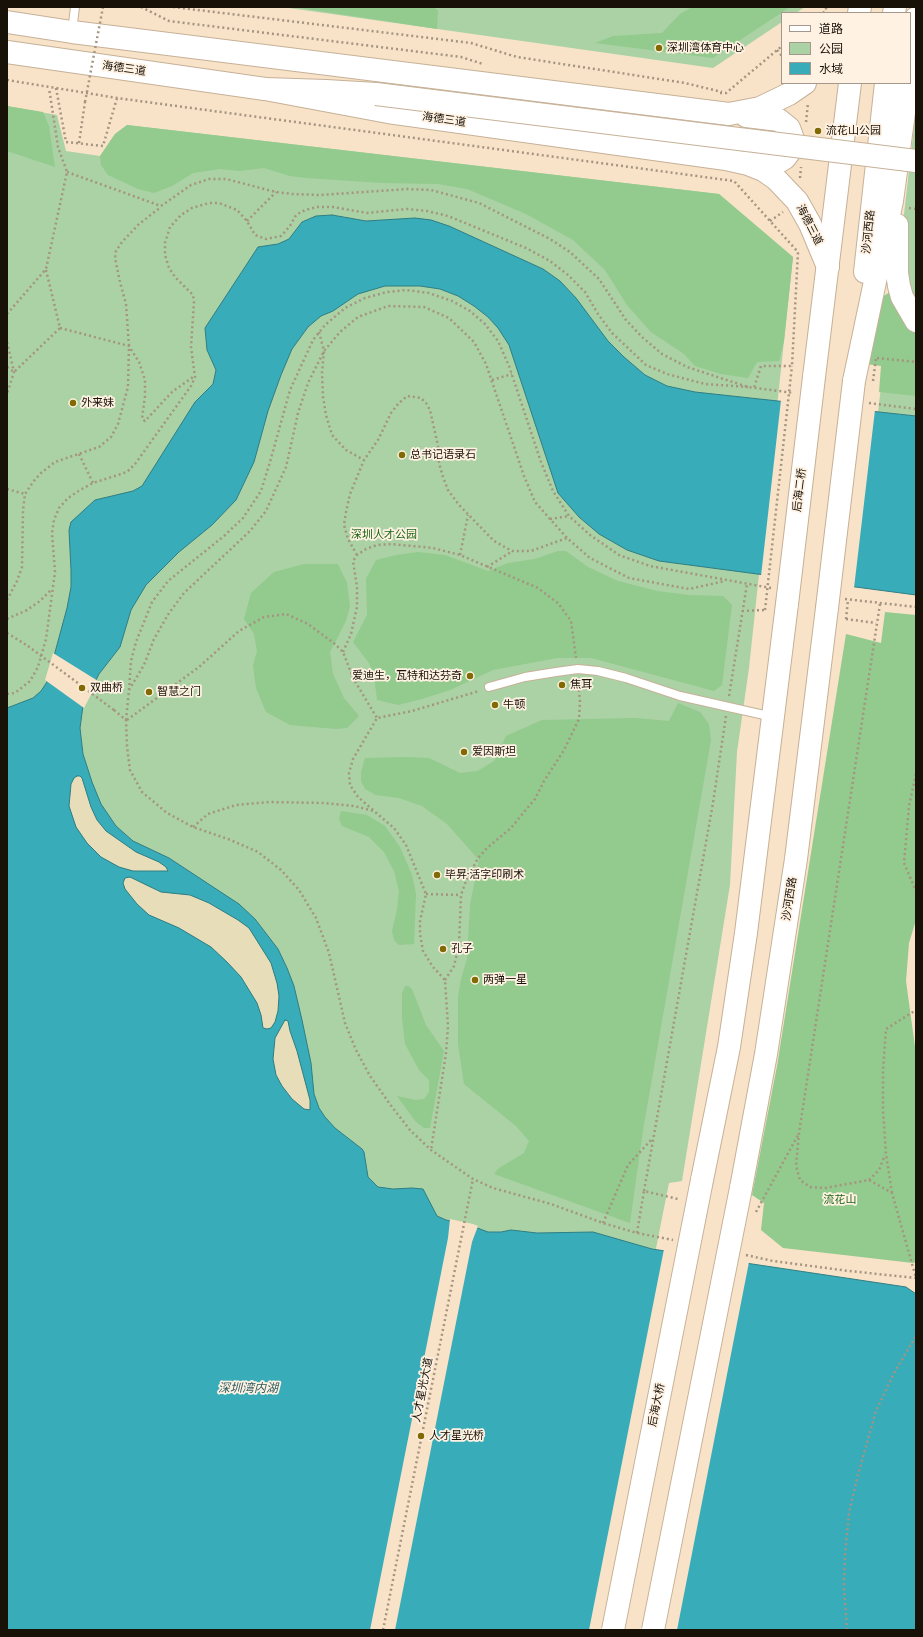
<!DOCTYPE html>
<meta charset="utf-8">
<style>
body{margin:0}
#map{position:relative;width:923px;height:1637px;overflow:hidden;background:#f8e3c8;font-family:"DM Sans","Noto Sans SC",sans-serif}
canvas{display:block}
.frame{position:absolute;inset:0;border:8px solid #181108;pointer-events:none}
.legend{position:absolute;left:781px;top:12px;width:130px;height:72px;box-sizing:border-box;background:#fff2e2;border:1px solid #a3988b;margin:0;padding:5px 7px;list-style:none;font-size:12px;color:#181108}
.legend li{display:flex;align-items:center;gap:8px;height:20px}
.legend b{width:20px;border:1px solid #a3988b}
</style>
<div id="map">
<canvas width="923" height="1637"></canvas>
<div class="frame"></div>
<ul class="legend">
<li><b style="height:5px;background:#fff"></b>道路</li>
<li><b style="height:11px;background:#aad2a5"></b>公园</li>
<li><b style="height:11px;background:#39acb9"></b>水域</li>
</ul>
</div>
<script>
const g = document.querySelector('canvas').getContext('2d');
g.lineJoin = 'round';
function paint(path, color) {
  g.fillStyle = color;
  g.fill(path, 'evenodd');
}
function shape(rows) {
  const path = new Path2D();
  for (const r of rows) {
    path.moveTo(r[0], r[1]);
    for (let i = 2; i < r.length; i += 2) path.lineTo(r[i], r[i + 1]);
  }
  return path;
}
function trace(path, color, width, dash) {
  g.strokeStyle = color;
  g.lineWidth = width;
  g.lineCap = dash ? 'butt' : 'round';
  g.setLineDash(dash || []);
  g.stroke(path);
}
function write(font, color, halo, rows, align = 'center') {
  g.font = font + ' "DM Sans","Noto Sans SC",sans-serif';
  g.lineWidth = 3.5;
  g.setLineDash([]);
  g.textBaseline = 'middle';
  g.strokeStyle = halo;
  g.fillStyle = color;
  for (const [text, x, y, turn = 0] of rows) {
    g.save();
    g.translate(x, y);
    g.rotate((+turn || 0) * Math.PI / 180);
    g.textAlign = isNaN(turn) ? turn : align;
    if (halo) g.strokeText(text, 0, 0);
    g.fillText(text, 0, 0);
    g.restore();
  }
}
paint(shape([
 [282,7,805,7,796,13,782,13,782,22,713,68],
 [7,106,57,115,66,151,100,156,115,134,127,125,719,194,793,257,749,668,737,752,730,885,682,1181,669,1183,580,1630,7,1630],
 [916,110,916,416,878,412,889,318,904,214]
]), '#aad2a5');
paint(shape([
 [294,7,432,7,438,10,437,29],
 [692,7,790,7,713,58,595,43,613,36,662,33,680,14],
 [7,106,43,112,49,126,55,167,7,151],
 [127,125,719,194,793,257,784,341,779,361,757,362,748,378,721,374,695,366,684,354,651,332,627,305,605,270,573,240,526,214,467,189,438,184,383,183,306,178,290,176,264,168,240,171,220,169,193,173,172,186,154,193,138,189,108,175,101,165,100,156,115,134],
 [890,292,911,327,916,332,916,396,879,392,881,366,866,364,874,302],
 [558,551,566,551,588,567,618,581,657,591,689,595,723,596,732,605,722,685,714,691,591,658,557,658,493,670,450,690,422,699,398,705,377,700,374,676,369,663,353,642,367,615,366,579,376,560,396,555,418,552,445,555,488,571,508,563,535,559],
 [304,564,338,564,347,583,350,606,346,621,330,652,333,674,344,698,359,716,347,728,336,729,290,725,266,712,256,688,253,666,257,651,254,634,244,619,251,593,274,572],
 [885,612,916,615,916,920,909,943,906,981,916,1054,916,1262,913,1263,783,1248,761,1230,764,1203,752,1195,777,1066,846,634,881,643],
 [678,703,700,712,709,724,711,740,643,1130,630,1223,494,1174,499,1168,524,1153,529,1141,516,1126,464,1084,458,1044,458,997,461,979,467,959,470,905,479,860,447,824,422,806,399,798,376,795,365,789,361,781,361,772,365,758,407,757,429,758,460,773,478,771,494,761,506,736,542,720,635,718,669,721],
 [341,811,367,815,385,826,400,847,412,875,416,894,414,944,399,945,394,940,392,931,397,910,399,891,394,871,384,852,369,837,342,826,339,819],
 [405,986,408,986,412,989,426,1025,444,1051,430,1128,424,1128,416,1122,397,1096,416,1100,424,1099,429,1092,429,1080,419,1070,405,1044,402,1018,402,993]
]), '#93ca8d');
paint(shape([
 [77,776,80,776,82,778,91,807,106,831,136,852,159,862,166,867,168,871,133,871,119,867,101,857,87,843,76,827,69,806,71,784,74,778],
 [130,877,149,887,169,893,190,895,209,903,238,920,249,928,271,963,277,983,279,996,278,1011,275,1022,271,1028,267,1029,263,1028,261,1015,241,977,227,962,211,947,179,928,149,915,137,904,125,889,123,883,125,878],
 [285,1020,288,1021,290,1031,297,1051,310,1100,311,1110,304,1109,292,1099,282,1086,276,1075,273,1059,275,1038]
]), '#e7ddb8');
const water = shape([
 [332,215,366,221,415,218,431,220,449,226,543,269,560,281,576,298,608,341,624,357,645,375,667,386,695,392,916,416,916,595,659,561,627,550,599,534,579,517,558,493,509,345,498,328,488,317,474,306,458,296,440,289,420,286,385,286,358,294,333,311,321,316,308,327,292,349,281,375,268,411,254,462,236,500,212,525,179,552,146,585,131,610,120,647,99,674,83,706,80,728,83,754,92,782,101,804,116,826,133,841,169,858,239,904,255,919,278,949,287,968,294,986,302,1020,311,1063,314,1094,319,1108,325,1117,335,1128,362,1149,364,1152,368,1177,378,1187,393,1189,412,1188,423,1189,437,1216,446,1220,472,1226,488,1232,501,1232,511,1230,537,1233,593,1232,652,1249,906,1287,916,1294,916,1630,7,1630,7,708,33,698,41,691,47,682,67,608,71,587,71,570,69,530,71,522,95,500,133,491,142,486,195,402,213,384,216,370,207,350,205,328,258,247,278,244,289,239,302,222,316,216,332,215],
 [77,776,80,776,82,778,91,807,97,820,106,831,136,852,159,862,166,867,168,871,133,871,119,867,101,857,87,843,76,827,69,806,71,784,74,778,77,776],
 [130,877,161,892,190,895,209,903,238,920,249,928,271,963,277,983,279,996,278,1011,275,1022,271,1028,267,1029,263,1028,261,1015,257,1003,241,977,227,962,211,947,179,928,149,915,137,904,125,889,123,883,125,878,130,877],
 [285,1020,288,1021,290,1031,297,1051,310,1100,310,1110,304,1109,292,1099,282,1086,276,1075,273,1059,275,1038,285,1020]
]);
paint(water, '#39acb9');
trace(water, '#2f7e84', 1);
paint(shape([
 [781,400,875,410,854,588,761,576],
 [53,653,98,681,84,708,45,680],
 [450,1219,473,1224,478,1226,472,1242,395,1630,370,1630,448,1238],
 [664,1249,749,1262,677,1630,589,1630]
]), '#f8e3c8');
const lane = shape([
 [72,32,75,7],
 [489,687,525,677,556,672,578,669,598,671,626,678,680,696,773,717]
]);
const secondary = shape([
 [7,22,72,32,729,114,760,108,789,94,805,83],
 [7,52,265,89,388,112,726,159,748,164,763,170,776,179,797,201,810,224,828,267],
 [746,116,779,120,789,128,793,139,791,150,785,158,780,161,767,163,748,161]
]);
const primary = shape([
 [859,13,860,7],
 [894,13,895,7],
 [910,64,916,18],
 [265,89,326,91,376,94],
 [897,225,897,273,899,286,902,297,916,321],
 [865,272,886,83],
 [814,377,850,83],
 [854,381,892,201,908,83],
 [702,1180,729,1047,746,933,787,604],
 [741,1188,766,1054,796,859,827,608]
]);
trace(lane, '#c6b198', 10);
trace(secondary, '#c6b198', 24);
trace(primary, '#c6b198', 24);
trace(shape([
 [141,7,169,21,461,57,483,64],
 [173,7,471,43,517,57,685,83,722,92],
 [823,13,826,11,826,7],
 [777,50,782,56],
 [7,80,117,98,734,181,798,252,792,366,761,366,754,388],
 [56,88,66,142,103,146,117,98],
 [720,93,726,93,782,46],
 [806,122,808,103],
 [79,143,85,102],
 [67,172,161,206,191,185,209,179,226,179,276,192,292,194,320,195,408,189,431,190,479,203,550,239,570,252,599,279,626,320,642,337,662,354,687,367,748,387,794,393],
 [800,178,801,167],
 [909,208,916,209],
 [247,221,276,192],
 [770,221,783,212],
 [7,314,46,269,67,172,58,147,49,88],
 [60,328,129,346,139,362,145,380,145,396,142,419,145,421,172,392,193,377],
 [319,332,324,351,322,372,323,397,326,415,332,435,346,450,364,460],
 [7,342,14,372,7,394],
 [877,358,916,362],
 [7,367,14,372,60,328,46,270],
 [492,380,512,374],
 [869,403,916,409],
 [79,454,93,483],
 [7,489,25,494],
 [550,519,569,516],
 [357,555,348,539,344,525,346,512,350,494,364,460,378,440,391,413,398,404,407,396,421,398,426,403,430,410,438,446,439,463,443,477,448,490,459,505,494,541,512,551,531,551,567,538],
 [460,555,468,515],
 [487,567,511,552],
 [845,599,916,607],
 [7,600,17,581,22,567,23,510,25,494,33,482,41,473,55,462,99,447,111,437,118,424,128,387,129,346,126,304,120,282,115,258,116,251,122,242,139,224,161,207],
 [880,604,799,1133,796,1166,800,1180,810,1187,825,1188,869,1180,892,1193,916,1278],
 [742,611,765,610],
 [7,619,27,610,40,601,51,590],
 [846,619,876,623],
 [7,633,28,646],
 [343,652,351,634,357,607,357,587,353,561,357,555,366,549,377,545,391,544,433,548,460,555,538,588,558,603,571,621,576,658],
 [129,690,131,661,136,642,152,602,168,581,224,536,243,518,261,491,270,462,290,390,313,340,325,325,345,308,365,298,387,292,406,290,429,293,452,301,470,311,485,324,498,341,509,366,541,462,553,491,569,516,590,535,619,555,650,566,771,588],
 [7,694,15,693,30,681,38,667,46,639,55,572,52,533,54,520,59,508,68,498,80,490,93,483,127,472,135,464,191,386,195,377,191,347,194,302,193,295,175,277,169,268,165,255,165,243,170,227,181,215,192,208,209,203,219,203,237,210,247,221,255,235,266,239,281,236,290,226,296,215,305,210,317,207,333,207,367,213,407,209,427,211,448,216,526,248,550,261,568,275,585,292,598,314,612,333,646,365,667,374,705,384,748,387],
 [729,696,747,584],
 [114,710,126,720,127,746,130,770,142,792,167,813,193,827,228,839,258,852,281,870,299,890,316,918,329,953,345,1023,356,1050,370,1076,392,1107,410,1130,431,1150,473,1179,493,1188,551,1204,603,1223,637,1233,673,1240],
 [126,720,129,690,144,665,154,639,169,613,184,593,250,531,266,511,286,467,298,413,308,383,324,351,340,332,358,317,388,306,424,307,449,318,474,342,486,364,524,476,535,502,567,538,590,558,629,578,689,589,725,581],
 [127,720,199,667,239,631,264,617,286,614,308,624,335,644,343,652,353,678,377,718],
 [916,774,909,806,904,863,916,891],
 [373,810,358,797,350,785,349,773,353,759,377,718,412,711,479,691],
 [193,827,208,814,236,805,269,802,324,803,354,806,374,811,394,828,406,845,426,894,420,921,420,934,423,951,433,967,445,980,448,1026,446,1053,431,1150],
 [426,894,461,895],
 [445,980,454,966,459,945,461,895,466,881,478,858,487,848,511,828,524,812,535,799,544,781,564,750,579,719,580,702,578,679],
 [869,1180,879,1170,885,1155],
 [644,1191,713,803,726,716],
 [892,1193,886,1154,883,1111,883,1070,886,1029,916,1010],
 [756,1212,798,1135],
 [603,1223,628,1165,652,1139],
 [637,1233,644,1191,678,1199],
 [746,1255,773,1261,849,1271,916,1278],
 [383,1630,473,1179],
 [847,1630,844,1588,845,1555,849,1513,857,1478,876,1411,894,1373,916,1336]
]), '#a49480', 2.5, [2, 3]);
trace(lane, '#fff', 8);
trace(secondary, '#fff', 22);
trace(primary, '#fff', 22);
const primaryBridge = shape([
 [376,94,916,161],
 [787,604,814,377],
 [827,608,854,381],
 [613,1630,702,1180],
 [653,1630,741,1188]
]);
trace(primaryBridge, '#c6b198', 24, []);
trace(shape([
 [85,102,103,7],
 [873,381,876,358],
 [765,610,792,366],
 [846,619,848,600],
 [28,646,114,710]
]), '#a49480', 2.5, [2, 3]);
trace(primaryBridge, '#fff', 22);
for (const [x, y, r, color] of [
 [659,48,4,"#816a03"],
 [818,131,4,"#816a03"],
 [73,403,4,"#816a03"],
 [402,455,4,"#816a03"],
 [470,676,4,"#816a03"],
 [562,685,4,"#816a03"],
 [82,688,4,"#816a03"],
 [149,692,4,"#816a03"],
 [495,705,4,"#816a03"],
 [464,752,4,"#816a03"],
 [437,875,4,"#816a03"],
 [443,949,4,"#816a03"],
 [475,980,4,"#816a03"],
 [421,1436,4,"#816a03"]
]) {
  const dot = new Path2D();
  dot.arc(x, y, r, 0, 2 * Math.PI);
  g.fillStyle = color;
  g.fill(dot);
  trace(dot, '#fff2e2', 1.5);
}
write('11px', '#181108', '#fff2e2', [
 ["深圳湾体育中心",667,48],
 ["流花山公园",826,131],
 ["外来妹",81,403],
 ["总书记语录石",410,455],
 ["爱迪生，瓦特和达芬奇",462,676,"right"],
 ["焦耳",570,685],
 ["双曲桥",90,688],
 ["智慧之门",157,692],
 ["牛顿",503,705],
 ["爱因斯坦",472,752],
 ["毕昇·活字印刷术",445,875],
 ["孔子",451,949],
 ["两弹一星",483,980],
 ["人才星光桥",429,1436]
], 'left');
write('11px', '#181108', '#fff2e2', [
 ["海德三道",124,69,8],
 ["海德三道",444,120,8],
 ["海德三道",809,225,63],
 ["沙河西路",869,232,-84],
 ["后海二桥",800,490,-83],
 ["沙河西路",790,899,-81],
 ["人才星光大道",423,1390,-79],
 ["后海大桥",657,1405,-79]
]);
write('11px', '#1d6618', '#fff2e2', [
 ["深圳人才公园",384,535],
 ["流花山",840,1200]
]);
write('italic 12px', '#2b5b61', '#fff2e2', [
 ["深圳湾内湖",248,1389]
]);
</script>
